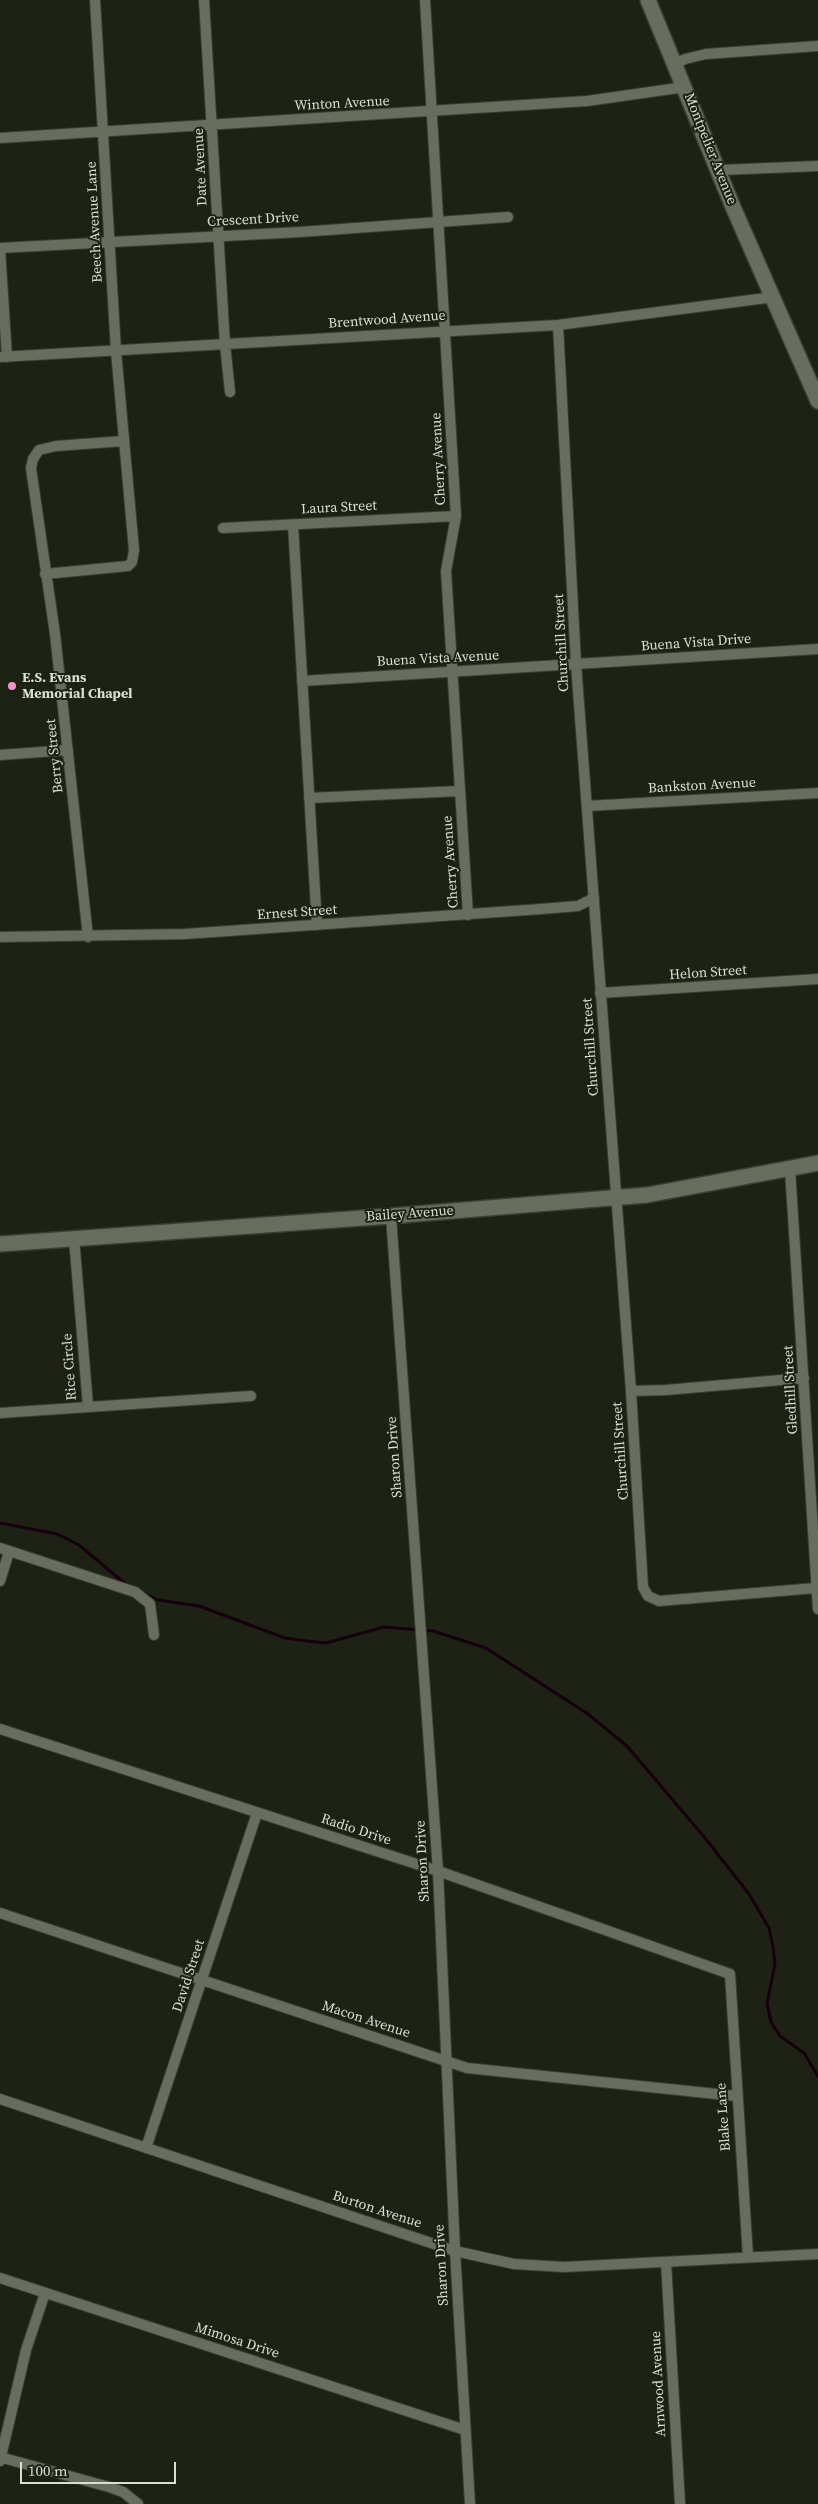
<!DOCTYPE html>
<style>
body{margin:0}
#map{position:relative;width:818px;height:2504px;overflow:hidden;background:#1d2214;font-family:"Source Serif 4",serif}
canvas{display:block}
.scale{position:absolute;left:20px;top:2462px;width:156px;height:22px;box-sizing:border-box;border:2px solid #daded4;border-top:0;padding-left:6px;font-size:15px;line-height:18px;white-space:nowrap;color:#daded4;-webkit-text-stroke:4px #1d2214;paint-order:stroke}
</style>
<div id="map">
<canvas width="818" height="2504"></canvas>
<div class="scale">100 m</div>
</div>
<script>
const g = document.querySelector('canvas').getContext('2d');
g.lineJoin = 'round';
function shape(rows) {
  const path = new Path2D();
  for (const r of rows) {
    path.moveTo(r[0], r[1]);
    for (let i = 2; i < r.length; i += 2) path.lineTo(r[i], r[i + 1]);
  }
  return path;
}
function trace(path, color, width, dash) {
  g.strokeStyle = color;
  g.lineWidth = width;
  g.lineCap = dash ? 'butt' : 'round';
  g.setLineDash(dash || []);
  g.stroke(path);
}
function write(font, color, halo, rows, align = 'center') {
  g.font = font + ' "Source Serif 4",serif';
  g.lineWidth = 4;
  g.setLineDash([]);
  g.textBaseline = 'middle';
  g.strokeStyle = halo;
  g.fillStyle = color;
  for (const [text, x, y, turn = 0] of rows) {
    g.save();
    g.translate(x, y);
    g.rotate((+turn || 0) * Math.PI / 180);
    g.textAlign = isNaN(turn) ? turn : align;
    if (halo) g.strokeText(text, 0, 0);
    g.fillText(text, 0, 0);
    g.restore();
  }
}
trace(shape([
 [0,1523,57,1534,79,1545,128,1586],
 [143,1593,158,1600,199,1606,285,1638,307,1641,326,1643,384,1627,433,1631,486,1648,588,1714,627,1746,705,1838,749,1894,769,1928,773,1947,775,1964,767,2003,771,2022,780,2036,804,2053,818,2076]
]), '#16000f', 3);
const street = shape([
 [204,0,225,344,230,392],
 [425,0,456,516,446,571,468,915],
 [675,64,685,59,706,54,818,46],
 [0,138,587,101,685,87],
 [720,170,818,166],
 [0,248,300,232,508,217],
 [0,249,7,357],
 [558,325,576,664,631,1391,643,1587,648,1596,659,1601,816,1588],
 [0,357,558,325,774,297],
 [293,525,317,925],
 [223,528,456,516],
 [45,574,128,566,132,562,134,550,116,351,95,0],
 [302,681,818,649],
 [0,755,68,750],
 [309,798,460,791],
 [587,806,818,793],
 [0,937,185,934,541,909,578,906,594,898],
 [88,937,55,634,31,468,33,459,39,450,56,446,124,441],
 [600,993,818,979],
 [790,1169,818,1609],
 [391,1216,438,1871,455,2251,470,2504],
 [74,1238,88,1406],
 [631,1391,666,1390,804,1378],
 [0,1413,251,1396],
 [0,1548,135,1592,150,1604,154,1635],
 [0,1581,9,1552],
 [0,1729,438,1871,730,1974,748,2257],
 [0,1913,467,2068,736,2096],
 [0,2099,455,2251,514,2264,564,2267,818,2254],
 [146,2148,257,1813],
 [666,2262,680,2504],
 [0,2278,465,2430],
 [0,2457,109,2487,123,2492,138,2504],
 [0,2461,26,2350,45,2293]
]);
const secondary = shape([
 [648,0,733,207,818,401],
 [0,1244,391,1216,647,1195,818,1163]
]);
trace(street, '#3a3e34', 12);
trace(secondary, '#3a3e34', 18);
trace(street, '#686e5d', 10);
trace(secondary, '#686e5d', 15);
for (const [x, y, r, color] of [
 [12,686,5,"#f590d1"]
]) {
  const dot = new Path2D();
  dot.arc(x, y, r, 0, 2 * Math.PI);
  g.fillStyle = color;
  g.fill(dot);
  trace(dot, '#1d2214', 2);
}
write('14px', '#daded4', '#1d2214', [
 ["Winton Avenue",342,104,-3],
 ["Montpelier Avenue",710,149,68],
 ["Date Avenue",201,167,-93],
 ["Crescent Drive",253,220,-3],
 ["Beech Avenue Lane",95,222,-93],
 ["Brentwood Avenue",387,320,-4],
 ["Cherry Avenue",439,459,-93],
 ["Laura Street",339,508,-3],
 ["Churchill Street",562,643,-93],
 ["Buena Vista Drive",696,643,-4],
 ["Buena Vista Avenue",438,659,-3],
 ["Berry Street",55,756,-96],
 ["Bankston Avenue",702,786,-3],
 ["Cherry Avenue",451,862,-94],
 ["Ernest Street",297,913,-4],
 ["Helon Street",708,973,-4],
 ["Churchill Street",591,1047,-94],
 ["Bailey Avenue",410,1214,-4],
 ["Rice Circle",70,1367,-94],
 ["Gledhill Street",791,1390,-93],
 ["Churchill Street",621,1451,-94],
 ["Sharon Drive",395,1457,-94],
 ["Radio Drive",356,1830,18],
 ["Sharon Drive",423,1861,-93],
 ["David Street",189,1976,-72],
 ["Macon Avenue",366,2020,18],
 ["Blake Lane",724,2117,-94],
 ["Burton Avenue",377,2210,18],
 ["Sharon Drive",442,2265,-93],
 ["Mimosa Drive",237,2341,18],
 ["Arnwood Avenue",659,2384,-93]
]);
write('bold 14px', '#daded4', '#1d2214', [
 ["E.S. Evans",22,678],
 ["Memorial Chapel",22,694]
], 'left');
</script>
